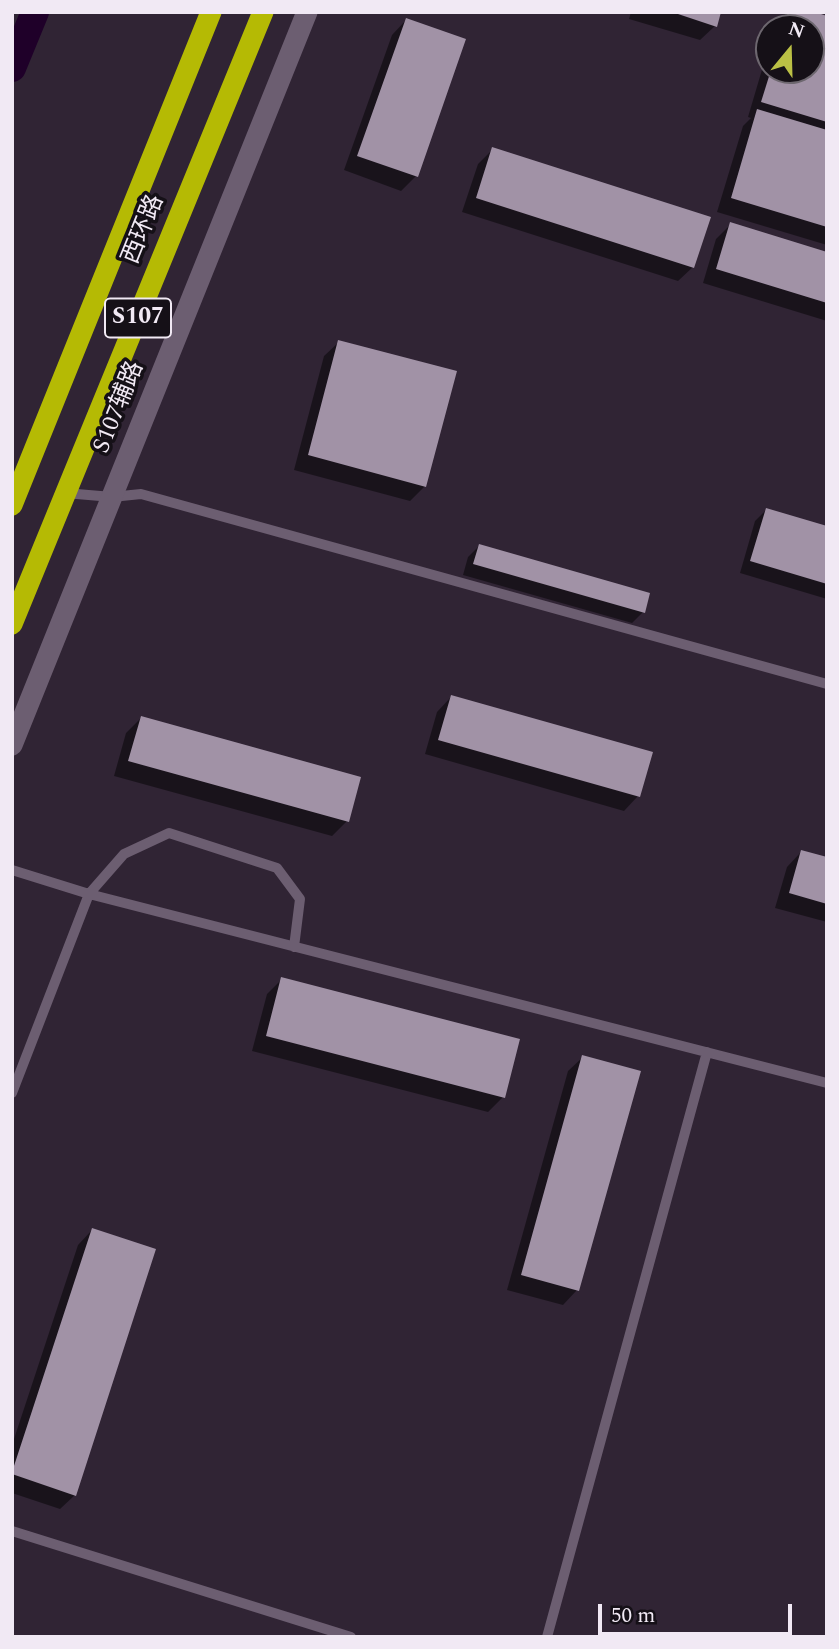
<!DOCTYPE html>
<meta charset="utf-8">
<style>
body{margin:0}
#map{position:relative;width:839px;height:1649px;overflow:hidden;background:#302434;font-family:Spectral,serif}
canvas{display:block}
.frame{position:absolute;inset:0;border:14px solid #f1e9f4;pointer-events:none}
.north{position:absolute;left:755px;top:14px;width:70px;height:70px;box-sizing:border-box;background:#151017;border:2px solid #6d676f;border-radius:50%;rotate:19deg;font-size:19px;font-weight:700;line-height:28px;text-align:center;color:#f1e9f4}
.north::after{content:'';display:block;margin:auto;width:24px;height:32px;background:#bbc045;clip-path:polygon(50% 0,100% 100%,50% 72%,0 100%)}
.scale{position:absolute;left:598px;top:1604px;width:194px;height:32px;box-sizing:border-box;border:4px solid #f1e9f4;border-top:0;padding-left:9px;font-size:21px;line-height:24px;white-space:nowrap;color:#f1e9f4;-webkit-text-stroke:5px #151017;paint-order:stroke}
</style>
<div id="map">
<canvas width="839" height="1649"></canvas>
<div class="frame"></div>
<div class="north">N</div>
<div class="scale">50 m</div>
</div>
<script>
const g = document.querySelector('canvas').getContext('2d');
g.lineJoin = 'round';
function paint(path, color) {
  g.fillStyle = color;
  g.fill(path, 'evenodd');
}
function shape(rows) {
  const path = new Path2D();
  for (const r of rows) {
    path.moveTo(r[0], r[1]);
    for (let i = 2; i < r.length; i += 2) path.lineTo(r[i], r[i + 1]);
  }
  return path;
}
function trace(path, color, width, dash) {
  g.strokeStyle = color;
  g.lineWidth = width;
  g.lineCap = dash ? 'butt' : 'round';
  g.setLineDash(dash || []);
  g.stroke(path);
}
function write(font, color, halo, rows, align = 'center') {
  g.font = font + ' Spectral,"Noto Sans SC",serif';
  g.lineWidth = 7;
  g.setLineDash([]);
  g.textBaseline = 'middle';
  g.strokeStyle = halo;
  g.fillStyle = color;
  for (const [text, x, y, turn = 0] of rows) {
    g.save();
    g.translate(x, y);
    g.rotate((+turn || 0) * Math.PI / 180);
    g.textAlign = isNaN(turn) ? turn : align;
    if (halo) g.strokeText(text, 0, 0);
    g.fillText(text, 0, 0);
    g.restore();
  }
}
paint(shape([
 [631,12,719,12,715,26,700,40,629,19],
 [786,12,809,12,827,18,827,245,717,212,743,126,751,118,748,117,769,46,769,70,811,70,811,28,775,28,776,22],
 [406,20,416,176,401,191,344,170,392,35],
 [493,149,693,267,678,281,462,212,478,164],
 [731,224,827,254,827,321,703,283,716,239],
 [339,342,425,486,410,501,294,470,324,356],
 [766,510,827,528,827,599,740,573,755,521],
 [479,546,643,612,632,623,463,575,468,557],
 [451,697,638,796,624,811,425,754,437,712],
 [141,718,347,821,332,836,114,776,126,733],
 [801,852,827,859,827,922,775,908,787,867],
 [282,979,503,1097,488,1112,252,1051,267,994],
 [583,1057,577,1290,563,1305,507,1290,568,1071],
 [92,1230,75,1495,60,1509,12,1493,12,1445,78,1245]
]), '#0007');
trace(shape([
 [12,68,35,12]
]), '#1f0029', 28);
paint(shape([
 [672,12,721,12,717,27],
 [788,12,815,12,827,16,827,122,761,102,771,70,811,70,811,28,784,28],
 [406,18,466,39,418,177,357,156],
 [757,109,827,130,827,227,731,198],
 [492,147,711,217,694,268,476,198],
 [730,222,827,252,827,303,716,269],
 [338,340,457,371,426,487,308,455],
 [766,508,827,526,827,584,750,561],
 [479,544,650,593,645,613,473,564],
 [451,695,653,752,640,797,438,740],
 [141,716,361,777,349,822,128,761],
 [801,850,827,857,827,904,789,893],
 [281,977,520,1039,505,1098,266,1036],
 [582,1055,641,1071,579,1291,521,1275],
 [92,1228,156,1249,76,1496,12,1474,12,1472]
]), '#a192a6');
trace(shape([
 [65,493,112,497,141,494,827,684],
 [12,870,89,894,827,1083],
 [12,1093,89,894,124,854,169,833,277,868,300,899,294,947],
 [12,1531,351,1637],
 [547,1637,707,1052]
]), '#6c5e71', 10);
trace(shape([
 [12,745,307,12]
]), '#6c5e71', 21);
trace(shape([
 [12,505,211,12],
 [12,624,263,12]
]), '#b5ba04', 21);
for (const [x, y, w] of [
 [138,318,66]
]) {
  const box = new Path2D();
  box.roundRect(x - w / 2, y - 19.5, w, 39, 5);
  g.fillStyle = '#151017';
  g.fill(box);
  trace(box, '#f1e9f4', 2);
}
write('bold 23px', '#f1e9f4', null, [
 ["S107",138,318]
]);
write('24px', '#f1e9f4', '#151017', [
 ["西环路",145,230,-68],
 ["S107辅路",120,408,-68]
]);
</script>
